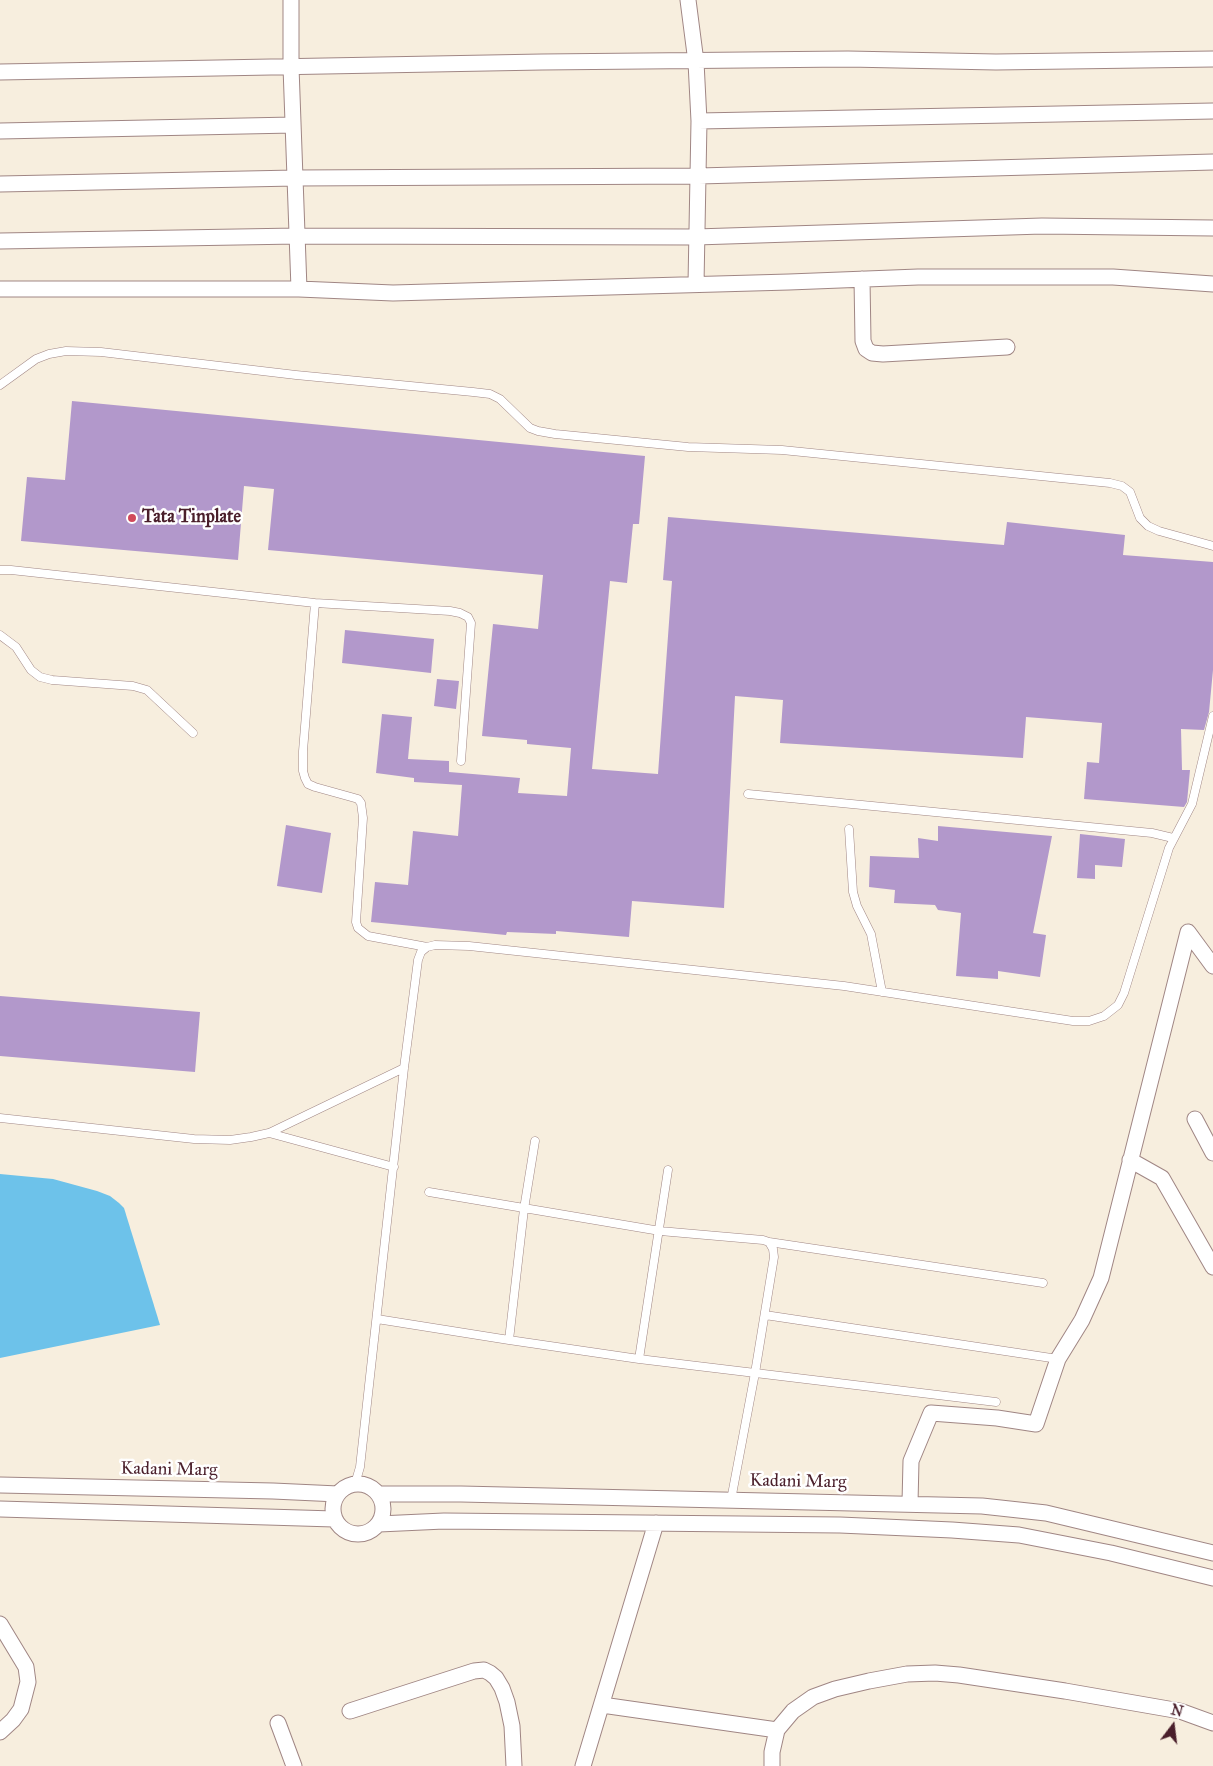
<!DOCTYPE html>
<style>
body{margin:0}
#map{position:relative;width:1213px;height:1766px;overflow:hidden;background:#f7eede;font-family:"IM FELL Great Primer",serif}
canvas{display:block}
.north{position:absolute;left:1148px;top:1701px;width:50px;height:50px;-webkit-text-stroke:4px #fff;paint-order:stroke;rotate:15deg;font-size:14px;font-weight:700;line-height:20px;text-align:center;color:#4a1f2b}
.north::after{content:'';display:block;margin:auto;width:18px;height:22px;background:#4a1f2b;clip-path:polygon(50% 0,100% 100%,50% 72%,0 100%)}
</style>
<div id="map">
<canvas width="1213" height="1766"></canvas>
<div class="north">N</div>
</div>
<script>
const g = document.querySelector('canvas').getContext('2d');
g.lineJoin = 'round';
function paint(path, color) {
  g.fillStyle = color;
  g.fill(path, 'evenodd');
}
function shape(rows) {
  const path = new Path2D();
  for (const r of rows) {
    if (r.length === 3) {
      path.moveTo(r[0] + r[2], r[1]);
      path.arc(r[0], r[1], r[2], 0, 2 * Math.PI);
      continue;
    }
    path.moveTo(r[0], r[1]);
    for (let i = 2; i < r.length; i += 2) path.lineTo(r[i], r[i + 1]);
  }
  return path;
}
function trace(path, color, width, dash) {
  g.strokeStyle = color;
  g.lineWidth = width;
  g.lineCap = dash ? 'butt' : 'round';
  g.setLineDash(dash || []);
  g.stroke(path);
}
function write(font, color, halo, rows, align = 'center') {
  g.font = font + ' "IM FELL Great Primer",serif';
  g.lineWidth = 5;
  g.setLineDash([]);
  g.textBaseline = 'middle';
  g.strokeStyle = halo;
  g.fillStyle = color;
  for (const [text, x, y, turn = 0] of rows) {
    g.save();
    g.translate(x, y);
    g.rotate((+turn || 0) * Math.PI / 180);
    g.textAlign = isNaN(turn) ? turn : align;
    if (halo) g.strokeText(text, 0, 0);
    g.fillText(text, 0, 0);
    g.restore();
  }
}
paint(shape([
 [0,1174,53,1179,97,1191,110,1196,119,1203,124,1208,160,1325,0,1358]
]), '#6dc2ea');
paint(shape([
 [72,401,645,456,639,524,633,524,627,583,610,581,592,769,658,774,672,581,663,580,668,517,1004,545,1007,522,1125,535,1123,555,1213,562,1213,670,1209,712,1204,730,1181,729,1182,770,1190,770,1187,802,1184,807,1084,799,1087,762,1099,763,1102,723,1026,717,1023,758,780,743,783,700,735,696,724,908,632,901,629,937,556,931,556,934,507,932,506,935,371,922,375,882,408,885,413,831,458,836,462,785,414,782,414,778,376,773,382,714,412,717,408,759,449,761,449,772,520,778,518,793,567,796,571,748,527,744,527,740,482,736,493,624,538,629,543,575,268,550,274,489,244,486,238,560,21,541,27,477,65,480],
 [345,630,434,639,431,673,342,663],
 [437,679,459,681,456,709,434,706],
 [286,825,331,833,322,893,277,886],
 [938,826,1052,836,1033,933,1046,935,1040,977,998,971,998,979,956,976,961,913,938,910,935,905,894,903,895,890,869,887,870,856,919,858,918,838,938,841],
 [1080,834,1125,839,1122,867,1095,865,1095,879,1077,878],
 [0,996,200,1012,195,1072,0,1056]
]), '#b298cb');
const service = shape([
 [0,385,36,359,49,354,66,351,101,352,296,375,473,392,490,394,500,399,530,428,538,431,555,434,688,447,782,450,1110,483,1122,486,1130,492,1140,518,1148,526,1159,531,1213,546],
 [0,570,11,570,315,603,450,611,460,613,468,617,471,623,461,761],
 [315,603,303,751,303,771,305,778,308,784,315,787,351,797,358,799,361,803,363,818,356,922,358,928,368,936,427,947],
 [0,635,16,647,31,670,40,677,52,680,133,686,147,690,193,733],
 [748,794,1152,833,1173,838],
 [849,829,853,892,857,906,871,934,882,992],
 [0,1118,194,1139,230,1140,251,1137,269,1133,404,1068],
 [269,1133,394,1167],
 [429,1192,660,1231,763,1240,769,1242,773,1249,774,1257,755,1373,731,1500],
 [769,1242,1043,1283],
 [765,1315,1058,1359],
 [377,1319,509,1340,639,1359,996,1402],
 [509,1340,524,1209,535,1141],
 [639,1359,668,1170],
 [355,1484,360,1467,404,1068,418,960,421,952,427,947,435,945,469,946,844,986,1073,1021,1089,1021,1104,1016,1118,1005,1124,993,1169,848,1192,804,1213,716]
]);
const minor = shape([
 [291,0,291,67,299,289],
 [688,0,696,62,699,121,696,284],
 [0,72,542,62,848,59,996,62,1213,59],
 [699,121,1213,111],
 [0,131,293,125],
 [0,184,295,178,699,176,1213,162],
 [0,241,297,236,696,237,1042,226,1213,228],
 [862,279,863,341,866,349,872,353,883,354,1007,347],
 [0,289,299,289,393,293,789,282,918,277,1113,277,1213,284],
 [1188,932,1213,966],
 [1195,1119,1213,1153],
 [1130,1160,1162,1178,1213,1267],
 [358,1509,25],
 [0,1485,273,1491,338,1494],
 [378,1494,461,1494,982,1506,1046,1513,1213,1553],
 [910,1503,911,1461,931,1413,997,1418,1036,1424,1058,1359,1082,1320,1101,1278,1188,932],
 [0,1509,334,1519],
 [379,1524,444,1521,840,1525,952,1530,1019,1535,1111,1553,1213,1578],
 [0,1624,26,1667,28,1682,21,1709,13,1720,0,1732],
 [602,1705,777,1730],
 [350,1711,474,1671,484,1670,490,1673,496,1678,502,1688,507,1702,512,1726,514,1766],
 [278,1723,294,1766],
 [583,1766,656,1523],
 [772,1766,772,1752,777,1730,793,1711,813,1697,835,1689,869,1681,907,1674,935,1673,959,1675,1065,1691,1180,1711,1213,1723]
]);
trace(service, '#a08684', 9);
trace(minor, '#a08684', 17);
trace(service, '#fff', 8);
trace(minor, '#fff', 15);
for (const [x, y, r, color] of [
 [132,518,5,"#d1495b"]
]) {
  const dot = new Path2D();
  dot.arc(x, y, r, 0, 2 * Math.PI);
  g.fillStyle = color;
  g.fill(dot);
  trace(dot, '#fff', 2);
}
write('bold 18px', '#4a1f2b', '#fff', [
 ["Tata Tinplate",142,518]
], 'left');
write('18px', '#4a1f2b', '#fff', [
 ["Kadani Marg",169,1470,1],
 ["Kadani Marg",798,1482,1]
]);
</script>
